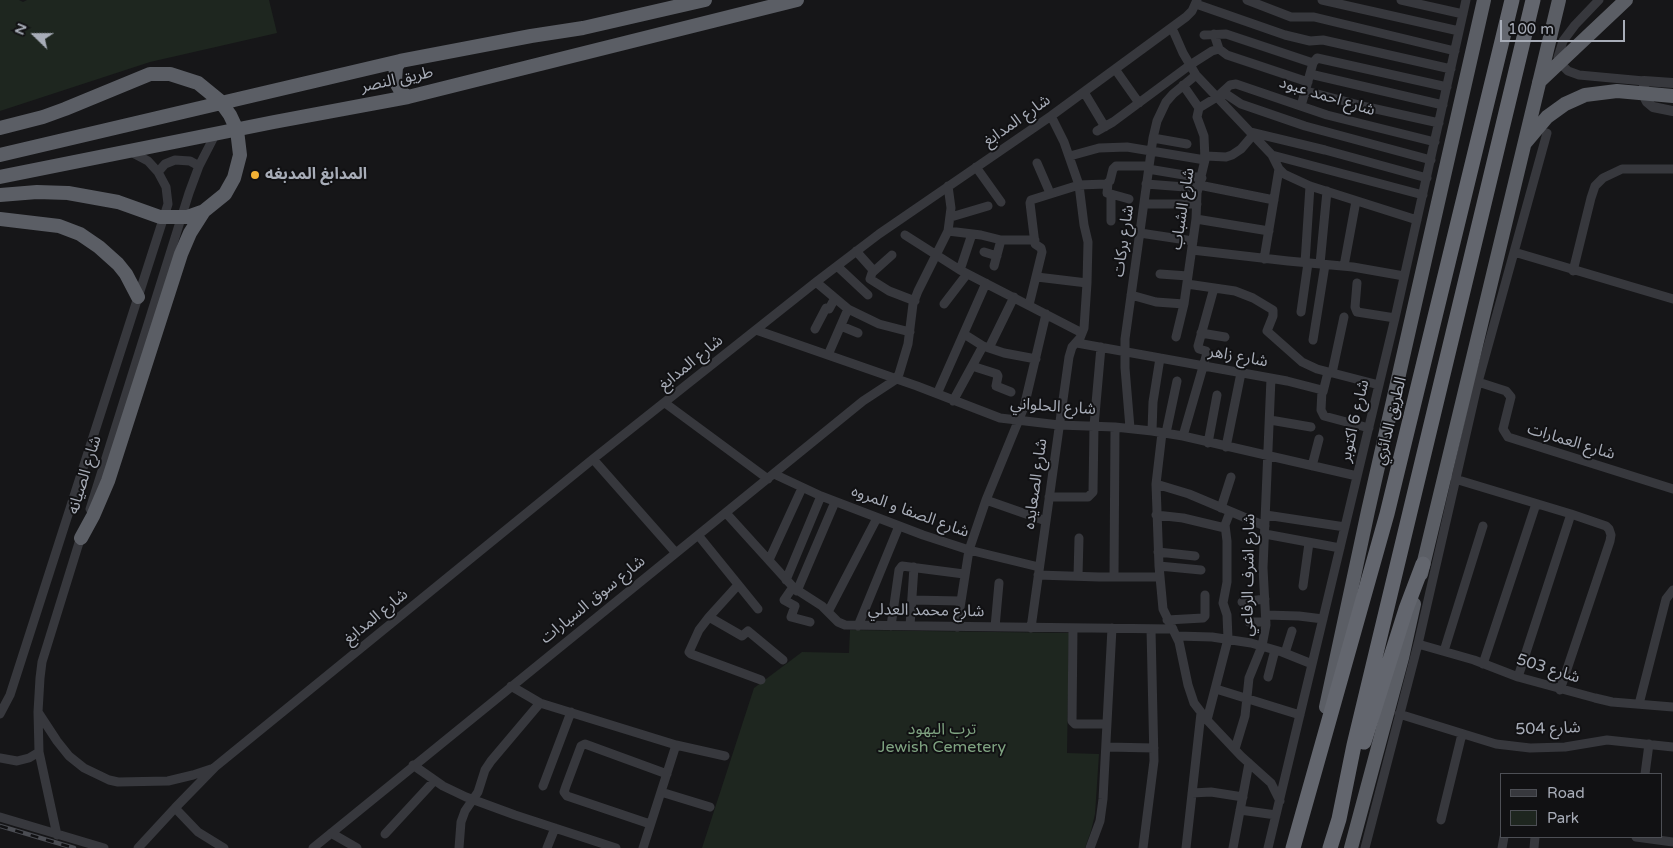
<!DOCTYPE html>
<meta charset="utf-8">
<style>
body{margin:0}
#map{position:relative;width:1673px;height:848px;overflow:hidden;background:#161618;font-family:"Varela Round",sans-serif}
canvas{display:block}
.legend{position:absolute;left:1500px;top:773px;width:162px;height:65px;box-sizing:border-box;background:#111113;border:1px solid #4d4f55;margin:0;padding:6px 9px;list-style:none;font-size:15px;color:#a8adb8}
.legend li{display:flex;align-items:center;gap:10px;height:25px}
.legend b{width:25px;border:1px solid #4d4f55}
.north{position:absolute;left:10px;top:10px;width:50px;height:50px;-webkit-text-stroke:4px #111113;paint-order:stroke;rotate:292deg;font-size:14px;font-weight:700;line-height:20px;text-align:center;color:#a8adb8}
.north::after{content:'';display:block;margin:auto;width:18px;height:22px;background:#a8adb8;clip-path:polygon(50% 0,100% 100%,50% 72%,0 100%)}
.scale{position:absolute;left:1500px;top:20px;width:125px;height:22px;box-sizing:border-box;border:2px solid #a8adb8;border-top:0;padding-left:6px;font-size:15px;line-height:18px;white-space:nowrap;color:#a8adb8;-webkit-text-stroke:4px #111113;paint-order:stroke}
</style>
<div id="map">
<canvas width="1673" height="848"></canvas>
<ul class="legend">
<li><b style="height:6px;background:#37383d"></b>Road</li>
<li><b style="height:14px;background:#1e261f"></b>Park</li>
</ul>
<div class="north">N</div>
<div class="scale">100 m</div>
</div>
<script>
const g = document.querySelector('canvas').getContext('2d');
g.lineJoin = 'round';
function paint(path, color) {
  g.fillStyle = color;
  g.fill(path, 'evenodd');
}
function shape(rows) {
  const path = new Path2D();
  for (const r of rows) {
    path.moveTo(r[0], r[1]);
    for (let i = 2; i < r.length; i += 2) path.lineTo(r[i], r[i + 1]);
  }
  return path;
}
function trace(path, color, width, dash) {
  g.strokeStyle = color;
  g.lineWidth = width;
  g.lineCap = dash ? 'butt' : 'round';
  g.setLineDash(dash || []);
  g.stroke(path);
}
function write(font, color, halo, rows, align = 'center') {
  g.font = font + ' "Varela Round","Noto Sans Arabic",sans-serif';
  g.lineWidth = 4;
  g.setLineDash([]);
  g.textBaseline = 'middle';
  g.strokeStyle = halo;
  g.fillStyle = color;
  for (const [text, x, y, turn = 0] of rows) {
    g.save();
    g.translate(x, y);
    g.rotate((+turn || 0) * Math.PI / 180);
    g.textAlign = isNaN(turn) ? turn : align;
    if (halo) g.strokeText(text, 0, 0);
    g.fillText(text, 0, 0);
    g.restore();
  }
}
paint(shape([
 [0,0,19,0,23,2,27,0,269,0,277,33,150,62,0,111],
 [850,630,1069,633,1067,753,1099,754,1095,814,1091,831,1085,848,702,848,754,688,802,652,849,653]
]), '#1e261f');
trace(shape([
 [1247,0,1291,17,1314,17,1455,51],
 [1322,0,1459,31],
 [1401,0,1463,14],
 [1599,0,1575,25,1563,41,1558,57,1560,63,1568,71,1579,75,1644,81],
 [1196,4,1285,35,1310,41,1323,40,1451,69],
 [1172,28,1183,53,1196,75,1272,155,1279,169,1284,174,1310,186,1417,220],
 [1214,34,1219,49,1227,55,1308,82],
 [1204,35,1226,34,1313,63],
 [1115,69,1139,103],
 [1310,74,1443,105],
 [1183,85,1199,108],
 [1306,91,1367,107,1439,123],
 [1084,92,1105,127],
 [1223,92,1241,104,1305,126,1431,160],
 [1301,106,1313,63,1317,58,1447,87],
 [1097,131,1113,122,1190,65,1212,51,1219,49],
 [1250,132,1325,150,1427,178],
 [1153,138,1187,144],
 [1272,155,1423,195],
 [1070,156,1099,148,1127,147,1205,160],
 [1206,156,1226,157,1232,155,1241,149,1253,135],
 [1037,163,1050,193],
 [976,167,1001,202],
 [1148,169,1202,178],
 [158,172,165,164,175,160,190,161,199,166],
 [1108,183,1107,193,1111,195,1111,221],
 [1146,184,1198,188],
 [1199,185,1274,200],
 [1111,194,1129,199],
 [1144,204,1197,204],
 [951,217,988,206],
 [1196,219,1269,231],
 [948,231,981,235,1001,240,1035,240],
 [1140,233,1193,241],
 [905,235,960,270,1082,333],
 [1192,250,1288,261,1353,267,1404,276],
 [856,251,873,270,870,279,889,291,915,301],
 [984,252,997,256],
 [1514,252,1673,299],
 [1264,259,1279,169],
 [1305,263,1310,186],
 [1320,264,1327,191],
 [837,266,868,295],
 [994,266,1001,240],
 [1344,266,1356,201],
 [960,270,972,234],
 [1573,271,1591,198,1595,186,1603,178,1622,169,1673,169],
 [873,272,892,255],
 [1160,274,1188,276],
 [1037,277,1087,283],
 [816,282,848,309,879,324,910,332],
 [1357,283,1355,307,1357,312,1395,318],
 [1187,284,1235,291,1253,298,1273,310,1273,316,1267,331,1302,362,1317,369,1379,385],
 [1131,295,1156,302,1184,304],
 [944,304,967,274],
 [1029,305,1042,252,1041,248,1035,244,1030,203,1031,200,1079,185,1106,184,1110,181,1113,169,1116,166,1149,166],
 [1301,312,1308,263],
 [841,326,858,333],
 [815,329,826,308,829,309,835,298],
 [756,330,917,386,1000,418,1059,425,1115,427,1152,431,1183,436,1357,476],
 [1201,333,1225,337],
 [964,334,983,346,1004,353,1036,359],
 [1176,337,1184,304,1196,219,1197,193,1205,160,1204,136,1197,117,1199,108,1217,97,1230,85,1236,84,1327,115,1435,142],
 [1313,340,1325,265],
 [1077,343,1287,381,1322,390,1321,410,1324,416,1369,428],
 [989,348,1014,297],
 [828,355,848,309],
 [972,366,997,374,998,376,996,386,1011,392],
 [1332,373,1344,317],
 [1478,382,1506,391,1511,397,1503,429,1508,437,1673,489],
 [1323,392,1328,372],
 [937,394,986,283],
 [953,401,983,346],
 [665,403,768,479],
 [1270,420,1311,427],
 [1130,428,1125,368,1125,339,1153,138,1157,121,1166,102,1173,94,1196,75],
 [1152,431,1153,402,1160,358],
 [1162,433,1156,484,1159,566,1163,609,1179,642,1188,685,1194,703,1207,720,1241,756,1271,783,1280,801],
 [1166,433,1177,381],
 [1183,436,1207,353,1206,351,1199,349,1198,346,1214,288],
 [1208,443,1217,395],
 [1226,447,1241,373],
 [593,459,676,553],
 [1312,466,1319,439],
 [774,474,821,496,923,535,969,550,1039,567],
 [1455,479,1571,514,1606,526,1609,529,1611,535,1610,541,1560,690],
 [1156,484,1189,494,1265,526],
 [1049,497,1088,497,1093,492,1094,426,1101,347],
 [986,500,1046,521],
 [1221,508,1231,477],
 [90,509,189,193,199,166,216,133],
 [726,513,794,588,822,606,838,622,845,625,1173,629],
 [1156,515,1183,518,1225,528],
 [1266,515,1345,527],
 [1265,534,1340,548],
 [698,535,758,609],
 [1158,552,1195,556],
 [769,560,802,488],
 [1159,566,1201,570],
 [1038,575,1099,577,1159,577],
 [1078,576,1079,538],
 [1114,577,1115,427],
 [786,580,821,496],
 [738,585,709,617,699,630,689,652,691,654,761,680],
 [1303,586,1309,543],
 [793,587,784,600,795,606,791,617,810,622],
 [797,591,835,502],
 [912,600,960,601],
 [1242,602,1265,599],
 [828,612,877,518],
 [1266,615,1299,616,1323,619],
 [709,617,742,636,748,631,783,660],
 [1167,620,1203,618,1205,616,1205,595],
 [1249,622,1266,622],
 [858,626,899,526],
 [891,626,899,570,902,566,964,574],
 [910,626,914,567],
 [957,627,969,550,986,500,1024,407,1046,314],
 [995,627,999,583],
 [1031,628,1069,357,1072,347,1080,338,1084,328,1087,283,1088,242,1084,225,1079,185,1064,142,1051,116],
 [1073,628,1072,721,1075,724,1107,724],
 [1177,636,1212,637,1251,643,1282,652,1312,664],
 [1418,644,1474,660,1518,677,1595,698,1612,702,1673,707],
 [1444,651,1483,526],
 [1285,653,1292,631],
 [1483,664,1536,504],
 [1268,677,1275,650],
 [1518,677,1571,514],
 [511,686,540,703,676,745],
 [1216,689,1300,715],
 [1639,704,1666,599,1673,590],
 [38,712,57,741,69,756,84,768,109,780,118,782,168,781,193,775,211,769],
 [0,714,10,695,168,204,166,187,158,172,148,161,131,152],
 [1399,714,1496,744,1530,748,1565,747,1607,740,1673,747],
 [1207,720,1228,639,1227,615,1223,603,1227,582,1227,541,1225,525,1230,512],
 [1106,747,1154,748],
 [1235,749,1245,716,1249,678,1262,646,1266,625,1263,568,1271,378],
 [0,758,17,761,29,758,39,752],
 [413,765,443,786,466,797,515,815,616,848],
 [1645,774,1649,744],
 [543,786,571,712],
 [661,792,710,807],
 [1192,793,1211,792,1243,797],
 [175,808,198,832,224,848],
 [1240,810,1276,815],
 [0,817,104,848],
 [1441,820,1462,734],
 [650,824,567,796,564,792,566,786,581,746,585,744,667,774],
 [331,833,357,848],
 [385,834,434,781],
 [57,835,39,752,38,712,40,678,42,662,82,533],
 [1636,837,1673,842],
 [138,848,175,808,215,767,593,459,816,282,879,234,1051,116,1186,17,1192,11,1197,0],
 [313,848,863,401,895,380,899,374,908,344,913,304,918,291,948,231,951,208,948,186],
 [459,848,461,822,465,811,478,792,485,770,491,761,540,703],
 [547,848,555,828],
 [643,848,676,745,725,756],
 [1090,848,1100,821,1103,799,1112,628],
 [1143,848,1154,761,1151,629],
 [1186,848,1201,713],
 [1233,848,1249,763],
 [1268,848,1395,318,1466,0],
 [1365,848,1418,644,1478,382,1547,133],
 [1502,848,1504,837],
 [1534,848,1535,837]
]), '#37383d', 9);
trace(shape([
 [1673,83,1644,81,1644,96,1647,102,1653,107,1673,111]
]), '#37383d', 10);
trace(shape([
 [400,61,396,67,395,81,402,93,408,97],
 [1539,82,1626,0],
 [0,128,43,117,65,109,150,74,170,74,198,83,220,101,230,115,237,130,240,155,234,178,225,194,204,211,187,217,160,217,118,202,68,193,37,192,0,195],
 [1526,142,1547,117,1565,104,1585,95,1617,91,1673,96],
 [0,155,400,61,531,36,583,28,705,0],
 [0,177,274,122,408,97,797,0],
 [0,219,59,226,80,234,99,247,118,264,126,274,138,297],
 [81,538,93,516,108,481,181,254,190,233,204,211],
 [1421,574,1559,0],
 [1326,707,1368,511,1484,0],
 [1351,848,1402,658,1414,604]
]), '#5b5e65', 14);
trace(shape([
 [1364,742,1406,609,1423,564],
 [1293,848,1387,514,1512,0],
 [1330,848,1339,819,1354,745,1533,0]
]), '#63666e', 15);
const rail = shape([
 [0,826,74,848]
]);
trace(rail, '#4a4c52', 4.5);
trace(rail, '#111113', 2.5, [8]);
for (const [x, y, r, color] of [
 [255,175,5,"#f2b134"]
]) {
  const dot = new Path2D();
  dot.arc(x, y, r, 0, 2 * Math.PI);
  g.fillStyle = color;
  g.fill(dot);
  trace(dot, '#111113', 2);
}
write('16px', '#a8adb8', '#111113', [
 ["طريق النصر",397,80,-12],
 ["شارع احمد عبود",1327,97,17],
 ["شارع المدابغ",1017,121,-35],
 ["شارع الشباب",1183,209,-81],
 ["شارع بركات",1124,241,-82],
 ["شارع زاهر",1238,357,10],
 ["شارع المدابغ",691,363,-39],
 ["شارع الحلواني",1053,407,4],
 ["شارع 6 اكتوبر",1355,421,-77],
 ["الطريق الدائري",1391,421,-76],
 ["شارع العمارات",1571,442,17],
 ["شارع الصيانه",85,475,-73],
 ["شارع الصعايده",1036,484,-82],
 ["شارع الصفا و المروه",910,512,20],
 ["شارع اشرف الرفاعي",1249,575,-89],
 ["شارع سوق السيارات",593,600,-39],
 ["شارع محمد العدلي",926,611,1],
 ["شارع المدابغ",376,617,-39],
 ["شارع 503",1548,669,17],
 ["شارع 504",1548,729,-2]
]);
write('bold 16px', '#a8adb8', '#111113', [
 ["المدابغ المدبغه",265,175]
], 'left');
write('16px', '#7fa381', '#111113', [
 ["ترب اليهود",942,730],
 ["Jewish Cemetery",942,748]
]);
</script>
